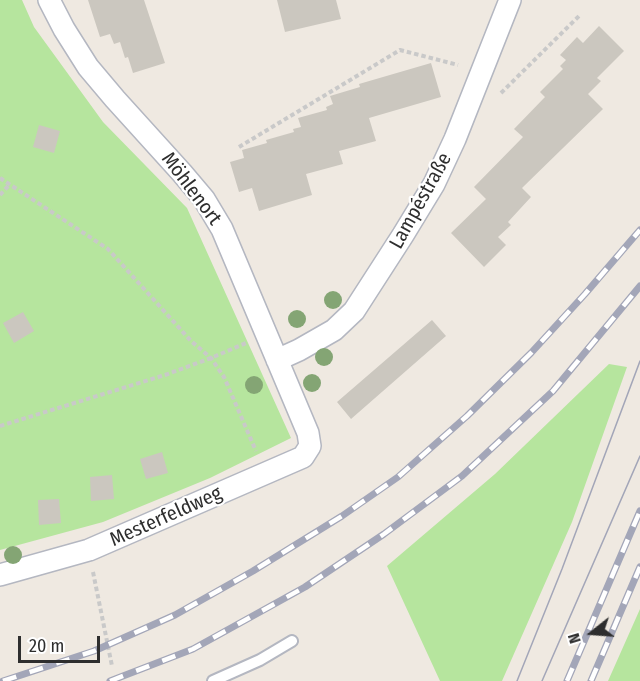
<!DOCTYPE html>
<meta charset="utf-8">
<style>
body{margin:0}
#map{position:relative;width:640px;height:681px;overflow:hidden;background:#efe9e1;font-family:"Fira Sans Condensed",sans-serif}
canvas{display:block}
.north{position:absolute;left:562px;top:603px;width:60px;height:60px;-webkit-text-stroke:4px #fff;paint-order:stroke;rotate:253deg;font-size:16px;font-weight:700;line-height:24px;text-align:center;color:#2e2e2e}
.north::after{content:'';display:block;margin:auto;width:21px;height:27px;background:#2e2e2e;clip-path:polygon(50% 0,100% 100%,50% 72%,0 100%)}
.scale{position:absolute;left:18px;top:636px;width:82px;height:27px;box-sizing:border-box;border:3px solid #2e2e2e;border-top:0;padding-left:8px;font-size:18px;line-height:21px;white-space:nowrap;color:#2e2e2e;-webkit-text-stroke:4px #fff;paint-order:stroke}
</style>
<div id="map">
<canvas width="640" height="681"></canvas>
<div class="north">N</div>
<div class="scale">20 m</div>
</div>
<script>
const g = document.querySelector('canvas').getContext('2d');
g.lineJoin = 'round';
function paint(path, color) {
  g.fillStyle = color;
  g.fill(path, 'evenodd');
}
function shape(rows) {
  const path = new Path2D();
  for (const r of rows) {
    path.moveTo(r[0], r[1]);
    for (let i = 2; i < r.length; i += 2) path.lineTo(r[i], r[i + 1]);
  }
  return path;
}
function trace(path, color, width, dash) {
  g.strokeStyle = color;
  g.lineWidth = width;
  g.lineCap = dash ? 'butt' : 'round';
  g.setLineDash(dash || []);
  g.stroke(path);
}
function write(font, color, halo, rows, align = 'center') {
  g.font = font + ' "Fira Sans Condensed",sans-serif';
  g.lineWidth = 4.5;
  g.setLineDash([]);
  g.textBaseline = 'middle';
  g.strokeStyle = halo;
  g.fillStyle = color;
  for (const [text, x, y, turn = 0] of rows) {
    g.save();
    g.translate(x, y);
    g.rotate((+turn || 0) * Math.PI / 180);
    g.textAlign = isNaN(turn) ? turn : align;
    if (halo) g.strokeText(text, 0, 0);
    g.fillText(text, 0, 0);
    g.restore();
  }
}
paint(shape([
 [0,0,22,0,34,27,103,122,187,208,291,438,210,478,103,522,0,550],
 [609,364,627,367,572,522,502,681,440,681,387,566,495,474],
 [640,609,640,681,608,681]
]), '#b6e59e');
paint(shape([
 [88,0,144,0,165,63,133,73,128,57,125,58,120,42,114,44,110,34,100,37],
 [277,0,336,0,341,19,285,32],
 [599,26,624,51,597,78,601,81,588,94,603,109,522,188,531,197,508,222,511,225,498,237,506,245,484,267,451,233,486,199,474,187,523,137,514,129,545,97,540,92,563,69,560,66,566,60,560,55,577,37,583,43],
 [431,63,441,97,369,118,376,141,339,151,343,164,306,174,312,195,259,211,252,188,239,192,230,162,244,158,242,150,267,143,266,140,294,132,293,129,301,127,298,118,327,110,326,107,333,104,330,96,360,87,359,84],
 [39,125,60,131,54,153,33,147],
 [23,312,34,331,14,343,3,323],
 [432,320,446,336,351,419,337,402],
 [162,452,168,473,146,479,140,459],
 [112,475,114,499,91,501,90,477],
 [59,499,61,523,39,525,38,500]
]), '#cbc7bf');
const service = shape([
 [213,681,260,660,292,641]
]);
const minor = shape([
 [277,360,299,350,334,330,354,311,403,235,434,184,455,139,510,0],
 [0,575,89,550,303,457,310,446,308,433,222,229,204,199,182,173,115,99,88,67,64,29,49,0]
]);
trace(service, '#b4b7c1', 14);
trace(minor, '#b4b7c1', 24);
trace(shape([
 [501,93,581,14],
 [239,147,400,50,458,65],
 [0,178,108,249,191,341,211,358,224,377,256,451],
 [0,195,10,184],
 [0,426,165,375,211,358,246,343],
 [93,572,112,666]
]), '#c9c9c9', 4, [4.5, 3]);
trace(service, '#fff', 10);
trace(minor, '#fff', 21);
trace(shape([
 [517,681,562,569,640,361],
 [542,681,640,456]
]), '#a3a6b8', 1.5);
const rail = shape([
 [3,681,94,651,175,615,253,571,342,516,398,477,467,416,531,353,585,294,640,230],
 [110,681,193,649,305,587,384,534,462,476,553,391,640,286],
 [567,681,640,511],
 [591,681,640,567]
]);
trace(rail, '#a3a6b8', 7);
trace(rail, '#fff', 4.5, [14]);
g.fillStyle = '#84a574';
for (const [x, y] of [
 [333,300],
 [297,319],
 [324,357],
 [312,383],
 [254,385],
 [13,555]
]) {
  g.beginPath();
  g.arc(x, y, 9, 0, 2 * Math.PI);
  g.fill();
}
write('20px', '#2e2e2e', '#fff', [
 ["Möhlenort",191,189,53],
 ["Lampéstraße",421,201,-61],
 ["Mesterfeldweg",166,517,-24]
]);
</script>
